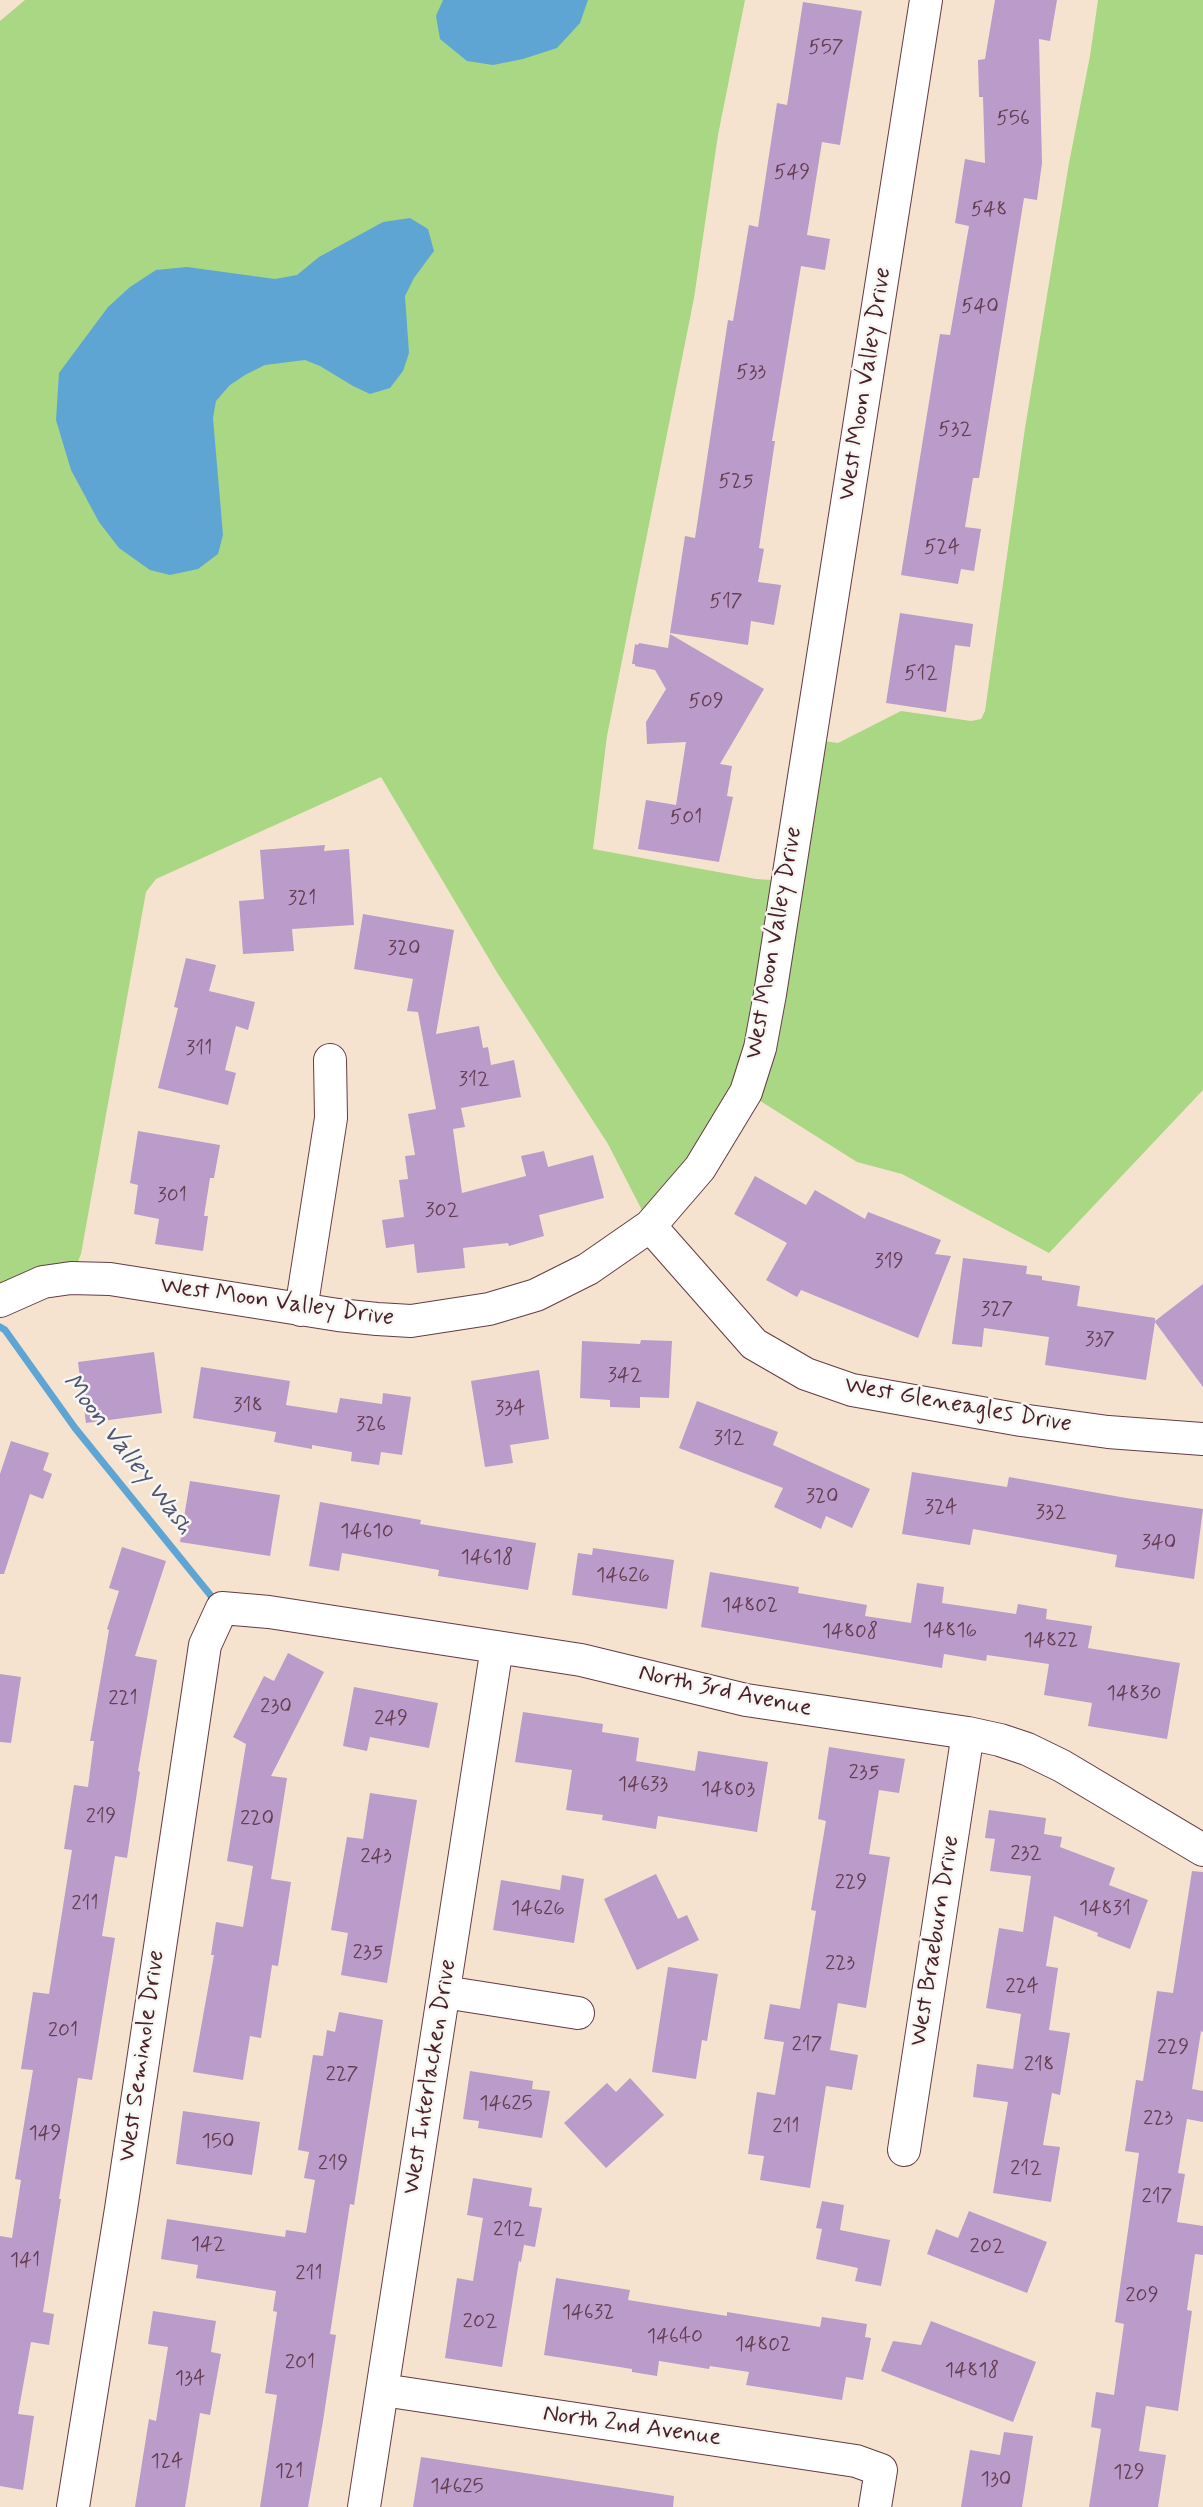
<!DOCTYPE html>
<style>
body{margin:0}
canvas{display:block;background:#f5e3cf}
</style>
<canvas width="1203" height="2507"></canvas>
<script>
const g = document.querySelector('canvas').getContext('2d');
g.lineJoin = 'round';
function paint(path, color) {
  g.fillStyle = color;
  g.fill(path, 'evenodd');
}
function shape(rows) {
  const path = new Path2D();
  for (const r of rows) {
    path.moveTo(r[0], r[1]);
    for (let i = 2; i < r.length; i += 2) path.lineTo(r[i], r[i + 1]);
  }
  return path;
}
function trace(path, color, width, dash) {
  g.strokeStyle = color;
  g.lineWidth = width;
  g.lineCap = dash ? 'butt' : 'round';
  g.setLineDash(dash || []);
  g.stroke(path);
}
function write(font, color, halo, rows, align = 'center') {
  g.font = font + ' Mynerve,sans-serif';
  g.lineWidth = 5;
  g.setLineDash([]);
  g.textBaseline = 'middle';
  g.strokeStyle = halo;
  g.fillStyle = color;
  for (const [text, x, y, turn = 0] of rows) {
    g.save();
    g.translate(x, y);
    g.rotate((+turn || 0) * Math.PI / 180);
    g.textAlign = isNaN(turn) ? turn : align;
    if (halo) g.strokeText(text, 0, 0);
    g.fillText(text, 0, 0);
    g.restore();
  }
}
paint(shape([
 [25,0,745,0,718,135,694,298,607,736,593,849,756,879,787,881,810,739,838,743,901,711,971,721,981,719,985,711,1025,428,1069,163,1090,56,1098,0,1203,0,1203,1090,1049,1253,902,1174,857,1162,746,1092,650,1226,608,1144,498,974,381,777,156,879,146,892,81,1254,71,1278,0,1301,0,21]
]), '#a9d784');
paint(shape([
 [443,0,588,0,580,23,557,48,523,59,493,65,467,61,440,39,436,16],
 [410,218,428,229,434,251,414,278,405,296,409,353,403,371,390,388,370,394,353,386,320,366,305,360,265,365,245,375,230,385,216,401,213,418,223,535,218,554,198,569,170,575,150,570,119,548,99,522,71,470,56,420,59,373,108,307,130,287,156,270,187,267,275,279,297,275,319,257,383,222]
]), '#5fa5d4');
trace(shape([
 [0,1327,5,1330,75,1428,216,1602]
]), '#5fa5d4', 7);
paint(shape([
 [995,0,1057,0,1050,41,1039,39,1042,163,1037,200,1024,198,979,478,973,478,965,527,981,529,974,571,961,569,958,584,901,575,940,334,950,335,969,226,955,223,965,159,985,163,983,97,979,97,978,60,985,59],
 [803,2,862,11,840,145,822,142,807,235,830,239,825,270,801,266,772,441,775,441,759,548,764,549,758,582,781,585,774,625,751,621,748,645,670,633,685,536,695,538,728,320,733,321,749,225,758,227,777,103,787,105],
 [900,613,973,624,970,647,955,645,946,712,886,703],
 [670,634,764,689,720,764,732,766,727,796,733,797,719,862,638,849,646,800,676,805,686,742,647,744,646,722,666,689,655,670,635,666,635,664,632,664,635,644,638,645,639,643,668,648],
 [325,845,324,851,349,849,354,925,292,929,294,951,243,954,239,901,264,899,260,850],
 [363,914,454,930,436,1034,479,1026,483,1048,488,1047,491,1065,514,1060,521,1097,461,1108,465,1127,453,1129,462,1193,526,1176,521,1156,544,1151,548,1167,593,1155,604,1198,539,1215,544,1236,509,1246,508,1243,463,1248,465,1268,417,1273,414,1244,386,1248,382,1220,404,1217,399,1180,408,1179,405,1156,415,1155,408,1114,436,1109,418,1012,407,1011,413,979,354,969],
 [186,958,216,965,209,991,255,1002,248,1030,236,1026,225,1070,236,1073,228,1105,158,1088,178,1008,174,1007],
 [138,1131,220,1145,214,1178,210,1178,204,1216,208,1216,203,1251,155,1244,159,1219,134,1214,138,1185,130,1183],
 [755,1176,806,1205,815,1190,865,1219,868,1212,941,1240,935,1254,951,1256,918,1338,801,1290,797,1297,766,1280,787,1243,734,1214],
 [963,1258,1027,1266,1026,1274,1042,1276,1042,1280,1080,1286,1077,1306,1155,1318,1155,1321,1203,1284,1203,1387,1155,1322,1146,1380,1045,1365,1049,1337,984,1328,982,1347,952,1344],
 [641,1340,672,1341,669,1398,640,1397,640,1408,610,1407,610,1400,580,1398,582,1341,640,1344],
 [154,1352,162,1413,86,1423,78,1362],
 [201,1367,290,1381,286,1405,337,1413,340,1398,382,1404,383,1393,411,1397,402,1455,381,1452,379,1465,351,1461,352,1452,312,1445,312,1449,274,1442,276,1432,193,1418],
 [539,1370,549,1439,510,1445,513,1463,485,1467,471,1381],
 [697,1401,778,1432,773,1445,870,1489,852,1528,826,1516,821,1529,774,1507,783,1488,679,1448],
 [11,1441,49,1453,43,1470,52,1474,43,1499,30,1494,4,1574,0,1574,0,1474],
 [912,1472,1007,1487,1009,1477,1126,1498,1203,1509,1194,1579,1115,1567,1117,1555,973,1529,970,1545,902,1534],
 [190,1481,280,1495,270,1556,180,1542],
 [320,1502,421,1520,420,1524,536,1543,528,1590,438,1576,439,1570,342,1553,339,1571,309,1566],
 [122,1547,166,1561,135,1656,157,1660,138,1771,140,1772,127,1858,115,1856,102,1936,115,1938,92,2080,78,2078,59,2199,61,2199,43,2312,54,2314,49,2345,31,2342,18,2414,34,2416,23,2490,0,2486,0,2236,12,2238,21,2180,15,2179,33,2070,21,2069,33,1992,49,1994,72,1850,64,1849,74,1785,88,1787,94,1741,90,1741,109,1630,107,1629,119,1591,109,1588],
 [593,1548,674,1560,667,1609,572,1595,578,1553,592,1555],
 [710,1572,799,1587,798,1593,867,1605,865,1616,911,1623,917,1583,944,1587,942,1603,1016,1614,1018,1604,1047,1609,1046,1619,1092,1626,1088,1648,1180,1663,1167,1739,1088,1726,1092,1703,1044,1695,1049,1664,987,1655,986,1661,944,1654,942,1668,701,1627],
 [288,1653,324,1672,271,1776,287,1778,271,1879,291,1882,278,1966,272,1965,261,2038,250,2036,243,2080,193,2072,214,1955,211,1955,216,1922,243,1927,253,1866,227,1861,246,1744,233,1737,264,1676,274,1681],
 [0,1674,21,1677,11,1743,0,1742],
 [354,1687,438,1703,429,1748,370,1737,367,1751,343,1746],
 [523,1712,603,1724,602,1732,639,1738,636,1761,695,1771,698,1751,768,1762,757,1832,658,1816,656,1829,602,1820,603,1815,566,1810,572,1770,515,1762],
 [829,1747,905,1759,899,1793,879,1790,869,1854,890,1857,866,2008,838,2003,830,2050,858,2055,852,2090,826,2086,810,2188,760,2180,764,2156,748,2154,757,2092,775,2095,784,2042,764,2039,770,2004,800,2009,816,1911,811,1910,826,1821,818,1819],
 [370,1793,417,1800,387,1983,341,1975,348,1933,331,1930,347,1837,363,1839],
 [989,1810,1046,1818,1044,1834,1062,1837,1060,1847,1115,1868,1109,1885,1148,1900,1130,1949,1097,1936,1098,1933,1054,1916,1046,1966,1058,1968,1049,2030,1070,2033,1060,2095,1052,2093,1043,2145,1060,2147,1051,2202,993,2193,1008,2102,973,2097,977,2064,1013,2069,1021,2014,986,2008,999,1928,1023,1932,1031,1876,990,1871,995,1839,985,1838],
 [1192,1871,1203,1872,1203,2032,1201,2031,1192,2089,1203,2091,1203,2122,1187,2119,1178,2173,1185,2174,1177,2222,1203,2226,1203,2255,1195,2254,1187,2310,1192,2311,1178,2411,1146,2406,1139,2451,1166,2455,1158,2507,1089,2507,1101,2429,1091,2427,1096,2392,1114,2395,1124,2324,1115,2322,1139,2153,1125,2151,1136,2080,1143,2081,1157,1991,1173,1993],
 [656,1874,678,1919,687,1915,699,1940,637,1970,604,1899],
 [562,1875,584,1879,574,1943,493,1930,501,1880,560,1890],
 [668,1967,718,1974,707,2041,702,2040,696,2079,652,2072],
 [339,2012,383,2020,354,2205,350,2204,330,2334,336,2335,323,2421,308,2507,260,2507,277,2395,265,2393,277,2312,273,2311,276,2291,196,2278,198,2265,161,2259,167,2219,285,2237,286,2230,306,2233,315,2180,304,2178,309,2152,298,2150,313,2055,323,2056,327,2030,335,2032],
 [470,2071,533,2081,532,2089,550,2091,542,2138,478,2128,479,2121,463,2119],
 [630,2078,664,2115,606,2168,564,2123,607,2083,616,2092],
 [183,2111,260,2122,252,2175,176,2164],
 [473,2178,532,2188,529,2206,542,2208,535,2247,524,2245,521,2262,519,2261,502,2367,445,2358,457,2278,473,2281,483,2218,467,2215],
 [822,2201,844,2205,840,2230,890,2240,881,2286,855,2281,858,2268,816,2259,822,2229,816,2228],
 [969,2211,1047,2242,1027,2293,927,2254,936,2229,958,2238],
 [556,2278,630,2290,628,2300,727,2316,727,2312,820,2327,822,2317,867,2324,865,2337,871,2338,863,2380,846,2377,842,2400,746,2385,749,2372,710,2366,709,2369,659,2361,657,2376,632,2372,632,2369,544,2355],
 [153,2311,216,2321,211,2352,221,2354,210,2415,200,2413,185,2507,135,2507,149,2419,156,2421,168,2347,148,2344],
 [931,2321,1036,2362,1013,2422,881,2371,893,2341,921,2345],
 [1004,2432,1033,2436,1022,2507,961,2507,970,2450,1000,2455],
 [421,2457,674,2496,673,2507,413,2507]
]), '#bb9bca');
const minor = shape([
 [650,1226,754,1344,806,1374,852,1390,1021,1420,1108,1432,1203,1439],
 [0,1301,43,1282,71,1278,110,1279,338,1315,377,1319,411,1321,489,1309,536,1295,588,1269,650,1226,700,1168,746,1092,760,1048,770,994,926,0],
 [301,1310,331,1118,330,1060],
 [444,1992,578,2013],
 [904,2150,968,1733],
 [383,2390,856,2461,881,2470,875,2507],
 [73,2507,121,2209,205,1645,222,1608,269,1612,581,1660,746,1700,968,1733,1000,1740,1027,1749,1062,1766,1203,1850],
 [364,2507,497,1647]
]);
trace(minor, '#643c44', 34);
trace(minor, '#fff', 32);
write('21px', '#663e53', null, [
 ["557",826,49],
 ["556",1013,120],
 ["549",792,174],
 ["548",989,211],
 ["540",980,308],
 ["533",751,374],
 ["532",955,431],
 ["525",736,483],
 ["524",942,549],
 ["517",726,603],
 ["512",921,675],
 ["509",706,703],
 ["501",686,819],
 ["321",302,900],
 ["320",404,950],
 ["311",199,1050],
 ["312",474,1081],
 ["301",172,1197],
 ["302",442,1212],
 ["319",889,1263],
 ["327",997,1311],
 ["337",1100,1341],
 ["342",625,1377],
 ["318",248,1407],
 ["334",510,1410],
 ["326",371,1426],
 ["312",729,1440],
 ["320",822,1498],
 ["324",941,1509],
 ["332",1051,1514],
 ["14610",367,1533],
 ["340",1159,1544],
 ["14618",487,1559],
 ["14626",623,1577],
 ["14802",750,1607],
 ["14816",950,1632],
 ["14808",850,1633],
 ["14822",1051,1642],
 ["14830",1134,1695],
 ["221",123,1700],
 ["230",276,1708],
 ["249",391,1720],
 ["235",864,1774],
 ["14633",643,1786],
 ["14803",728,1791],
 ["219",101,1818],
 ["220",257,1820],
 ["232",1026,1855],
 ["243",376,1858],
 ["229",851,1884],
 ["211",85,1905],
 ["14626",538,1910],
 ["14831",1105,1910],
 ["235",368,1954],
 ["223",840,1965],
 ["224",1022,1988],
 ["201",63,2032],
 ["217",807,2046],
 ["229",1173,2049],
 ["218",1039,2066],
 ["227",342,2076],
 ["14625",506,2105],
 ["223",1158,2120],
 ["211",786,2128],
 ["149",45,2135],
 ["150",218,2143],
 ["219",333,2165],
 ["212",1026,2170],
 ["217",1157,2198],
 ["212",509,2231],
 ["142",208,2246],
 ["202",987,2248],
 ["141",25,2262],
 ["211",309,2275],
 ["209",1142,2297],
 ["14632",588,2314],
 ["202",480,2323],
 ["14640",675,2338],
 ["14802",763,2346],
 ["201",300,2364],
 ["14818",972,2372],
 ["134",190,2380],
 ["124",167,2463],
 ["121",289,2473],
 ["129",1129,2474],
 ["130",996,2481],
 ["14625",457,2488]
]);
write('24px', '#4a1f2b', '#f6f6f2', [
 ["West Moon Valley Drive",866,384,-81],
 ["West Moon Valley Drive",775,943,-80],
 ["West Moon Valley Drive",277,1303,8],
 ["West Gleneagles Drive",958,1406,10],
 ["North 3rd Avenue",725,1692,12],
 ["West Braeburn Drive",936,1941,-81],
 ["West Seminole Drive",143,2056,-82],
 ["West Interlacken Drive",431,2077,-81],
 ["North 2nd Avenue",632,2427,8]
]);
write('italic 26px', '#52556f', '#f6f6f2', [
 ["Moon Valley Wash",127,1455,52]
]);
</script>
